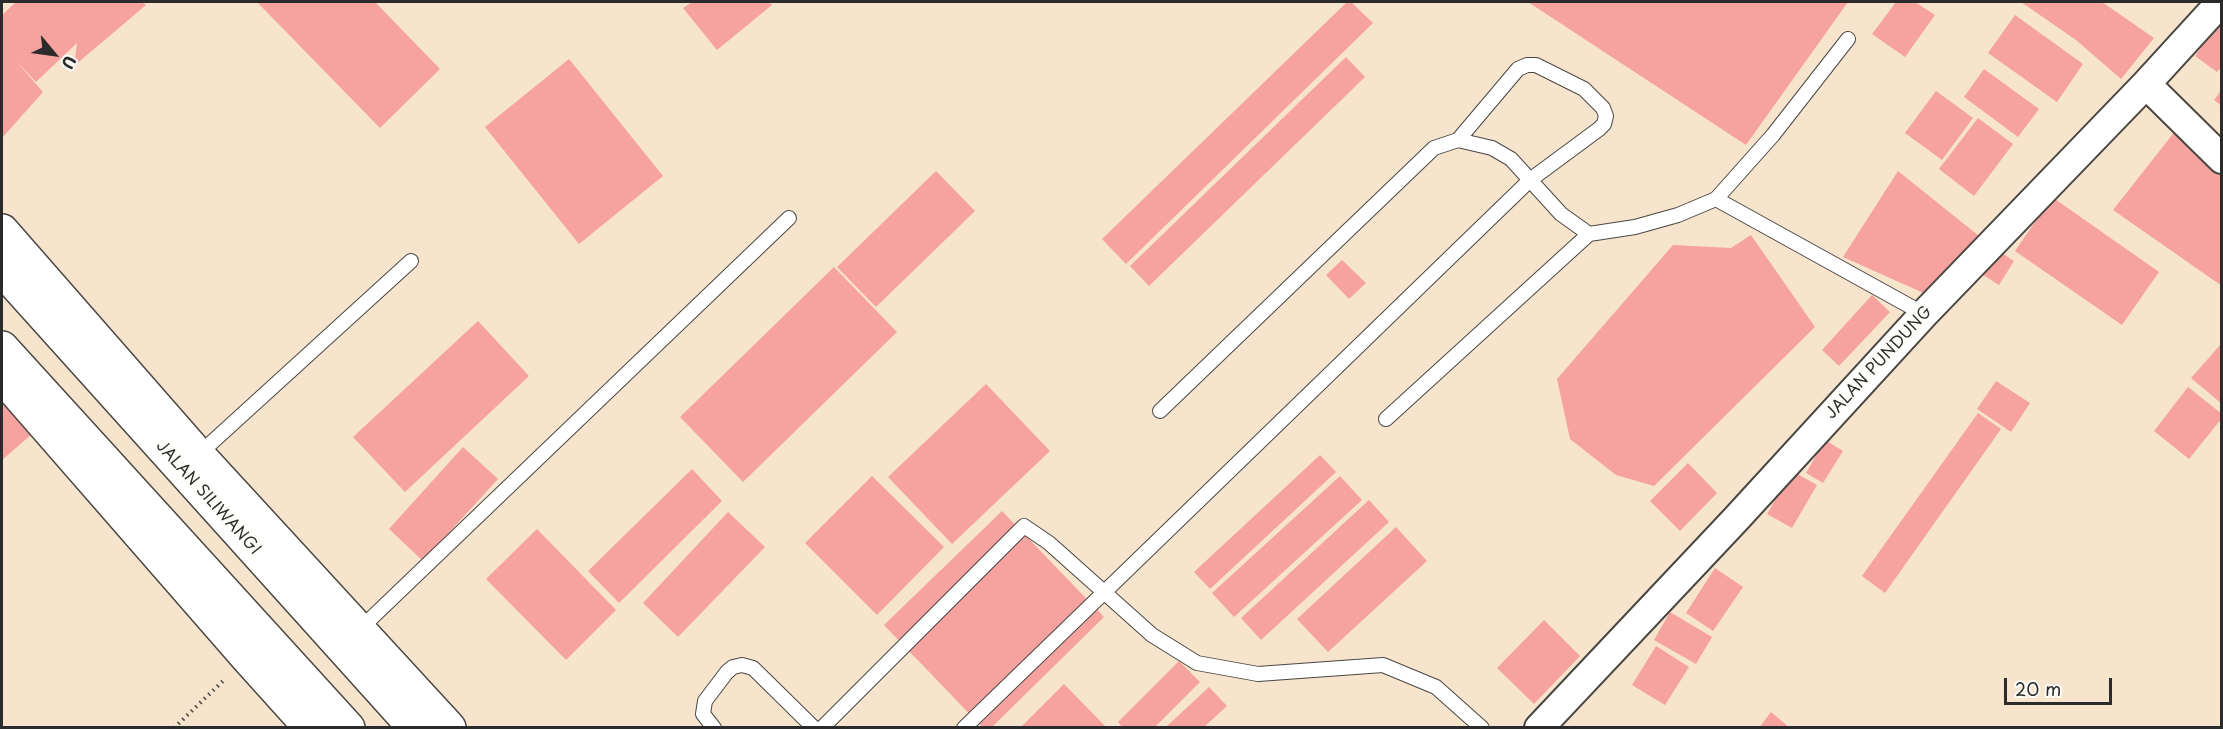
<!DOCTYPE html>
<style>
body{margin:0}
#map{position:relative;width:2223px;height:729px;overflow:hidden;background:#f7e4cd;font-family:"Playpen Sans",sans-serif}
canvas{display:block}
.frame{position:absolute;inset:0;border:3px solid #2b2b2b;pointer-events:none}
.north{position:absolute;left:24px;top:24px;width:60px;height:60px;-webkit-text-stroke:4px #fdfcf7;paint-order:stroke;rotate:119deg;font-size:16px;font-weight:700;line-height:24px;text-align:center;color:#2b2b2b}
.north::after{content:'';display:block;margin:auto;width:21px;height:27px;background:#2b2b2b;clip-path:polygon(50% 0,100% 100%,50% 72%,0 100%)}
.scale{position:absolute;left:2004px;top:678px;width:108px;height:27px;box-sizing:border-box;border:3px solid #2b2b2b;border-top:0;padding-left:8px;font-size:18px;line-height:21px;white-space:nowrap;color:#2b2b2b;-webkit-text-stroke:4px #fdfcf7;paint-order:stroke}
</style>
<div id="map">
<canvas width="2223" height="729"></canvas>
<div class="frame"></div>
<div class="north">U</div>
<div class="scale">20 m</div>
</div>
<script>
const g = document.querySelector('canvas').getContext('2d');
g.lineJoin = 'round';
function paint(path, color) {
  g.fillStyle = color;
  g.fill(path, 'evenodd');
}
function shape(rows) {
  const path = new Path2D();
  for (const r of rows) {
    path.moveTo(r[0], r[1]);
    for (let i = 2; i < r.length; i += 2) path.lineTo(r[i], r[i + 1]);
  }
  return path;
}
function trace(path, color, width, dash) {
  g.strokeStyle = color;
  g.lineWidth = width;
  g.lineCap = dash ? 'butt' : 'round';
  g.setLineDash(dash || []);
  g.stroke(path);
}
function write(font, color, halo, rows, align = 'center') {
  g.font = font + ' "Playpen Sans",sans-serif';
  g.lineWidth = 4.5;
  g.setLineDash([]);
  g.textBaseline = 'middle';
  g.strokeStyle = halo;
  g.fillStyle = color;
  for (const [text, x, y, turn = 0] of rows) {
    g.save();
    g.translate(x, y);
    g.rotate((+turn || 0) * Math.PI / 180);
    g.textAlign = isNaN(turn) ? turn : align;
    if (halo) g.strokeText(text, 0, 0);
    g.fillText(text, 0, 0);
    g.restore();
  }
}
paint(shape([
 [16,2,142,2,146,5,74,66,77,43,36,82,15,60,43,92,2,138,2,15],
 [257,2,375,2,440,69,380,128],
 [692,2,769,2,772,5,717,50,683,8],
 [1347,2,1351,2,1373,23,1126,264,1102,239],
 [1528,2,1848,2,1746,145],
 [1896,2,1915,2,1935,15,1905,57,1872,34],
 [2021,2,2102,2,2154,38,2121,79,2076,40],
 [2015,15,2083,64,2057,102,1988,53],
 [2222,17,2222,66,2217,72,2195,56],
 [1346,57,1365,77,1149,286,1130,266],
 [569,59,663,176,579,244,485,127],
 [1984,69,2039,109,2018,137,1964,97],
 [2222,89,2222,106,2214,100],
 [1936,91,1973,118,1942,160,1905,133],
 [1978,118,2013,144,1974,196,1939,169],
 [2176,130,2222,171,2222,286,2113,210],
 [936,171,975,211,876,307,837,267],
 [1898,171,1979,236,1928,295,1843,257],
 [2052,197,2159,272,2122,325,2015,251],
 [1751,235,1815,327,1654,486,1616,475,1570,439,1557,379,1673,245,1731,248],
 [1996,249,2014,261,1999,285,1980,273],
 [1342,260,1366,283,1349,299,1326,275],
 [834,267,897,332,743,482,680,417],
 [1872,295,1890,312,1839,366,1822,350],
 [478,321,529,376,405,492,353,437],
 [2222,343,2222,404,2191,378],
 [1996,381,2030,403,2011,432,1977,409],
 [986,384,1050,451,952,544,888,477],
 [2188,387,2222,414,2222,418,2189,459,2154,431],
 [2,399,32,434,2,460],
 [1978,413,2001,429,1885,593,1862,576],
 [1825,440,1843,451,1823,483,1806,473],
 [463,447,498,479,423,561,389,529],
 [1320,455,1336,472,1210,589,1194,572],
 [1688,463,1717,493,1680,531,1650,501],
 [692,469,722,501,619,603,588,571],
 [1792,471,1817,485,1792,528,1767,514],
 [872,476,944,547,877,615,805,543],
 [1340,476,1362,500,1234,617,1212,593],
 [1369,500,1389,522,1261,640,1241,618],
 [1002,511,1104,617,991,728,983,728,884,625],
 [728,512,765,547,678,637,643,603],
 [1396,527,1427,561,1328,652,1297,619],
 [537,529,616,610,566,660,486,579],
 [1715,568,1743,587,1713,631,1686,613],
 [1670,612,1712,637,1696,664,1654,640],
 [1544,620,1580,656,1534,704,1497,668],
 [1656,646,1689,667,1665,705,1632,685],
 [1179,661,1200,682,1154,728,1123,728,1118,722],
 [1064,684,1107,728,1020,728],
 [1209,687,1227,706,1203,728,1165,728],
 [1771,712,1790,728,1759,728]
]), '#f6a29e');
const lane = shape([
 [1716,199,1924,314],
 [1589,234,1635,227,1678,215,1716,199,1773,135,1848,39],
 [1160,411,1434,148,1458,140,1492,148,1511,159,1561,214,1589,234,1386,419],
 [198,455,411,261],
 [359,630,789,218],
 [714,728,703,714,705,701,727,672,733,667,742,665,753,668,814,728],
 [822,728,1024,526,1049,543,1152,635,1197,663,1258,674,1383,665,1436,687,1482,728],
 [964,728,1530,180,1599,129,1604,124,1606,116,1603,108,1584,89,1536,65,1527,65,1518,69,1458,140]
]);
const street = shape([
 [2146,84,2222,159],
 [1539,728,1736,519,1924,314,2146,84,2221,2]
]);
const secondary = shape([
 [2,231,198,455,449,728],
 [2,376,247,657,311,728]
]);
const highway = shape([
 [2,269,415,728],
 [2,348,348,728]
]);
trace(lane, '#4a4743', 16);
trace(street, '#4a4743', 32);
trace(secondary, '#4a4743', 36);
trace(highway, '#4a4743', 36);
trace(shape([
 [174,728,223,681]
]), '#4a4743', 4, [1.5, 4.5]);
trace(lane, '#fff', 14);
trace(street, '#fff', 28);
trace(secondary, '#fff', 33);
trace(highway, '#fff', 33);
write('16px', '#2b2b2b', '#fdfcf7', [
 ["JALAN PUNDUNG",1879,363,-47],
 ["JALAN SILIWANGI",208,498,48]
]);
</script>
